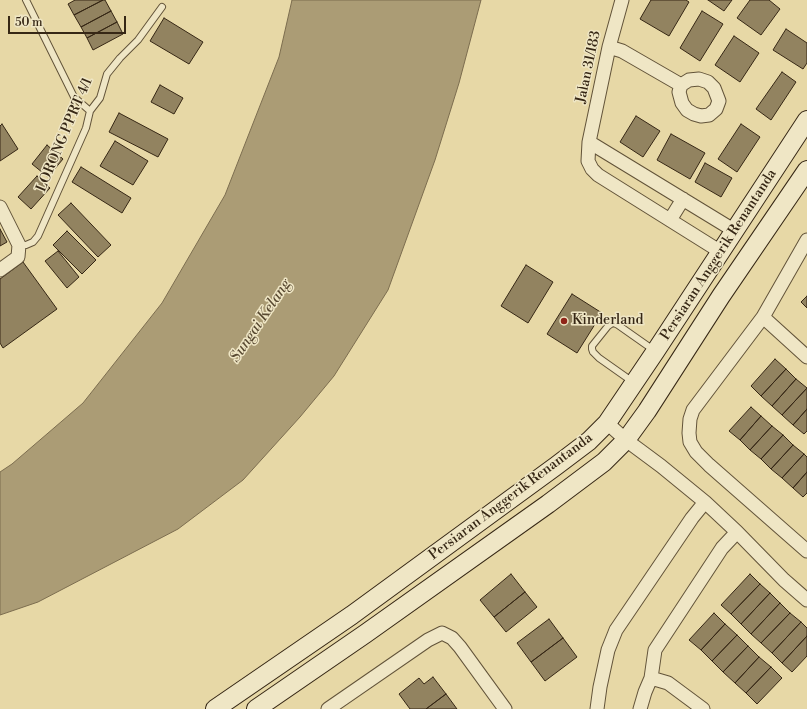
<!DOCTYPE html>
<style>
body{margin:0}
#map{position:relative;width:807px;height:709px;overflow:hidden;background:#e7d8a6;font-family:"Libre Bodoni",serif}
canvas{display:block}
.scale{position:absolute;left:8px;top:16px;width:118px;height:18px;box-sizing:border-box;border:2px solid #362715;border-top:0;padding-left:5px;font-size:12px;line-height:14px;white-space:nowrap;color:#362715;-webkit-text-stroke:3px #efe6c5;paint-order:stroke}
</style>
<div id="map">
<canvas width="807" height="709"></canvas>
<div class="scale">50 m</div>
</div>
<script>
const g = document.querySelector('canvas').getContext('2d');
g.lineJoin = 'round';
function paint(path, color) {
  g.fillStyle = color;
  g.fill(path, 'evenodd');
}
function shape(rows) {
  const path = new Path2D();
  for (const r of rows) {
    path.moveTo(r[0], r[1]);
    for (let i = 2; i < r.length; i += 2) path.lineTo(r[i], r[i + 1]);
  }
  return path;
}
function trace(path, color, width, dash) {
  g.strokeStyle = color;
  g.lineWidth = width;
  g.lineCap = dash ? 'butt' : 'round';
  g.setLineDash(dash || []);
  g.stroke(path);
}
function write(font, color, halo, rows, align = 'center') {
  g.font = font + ' "Libre Bodoni",serif';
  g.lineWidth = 3;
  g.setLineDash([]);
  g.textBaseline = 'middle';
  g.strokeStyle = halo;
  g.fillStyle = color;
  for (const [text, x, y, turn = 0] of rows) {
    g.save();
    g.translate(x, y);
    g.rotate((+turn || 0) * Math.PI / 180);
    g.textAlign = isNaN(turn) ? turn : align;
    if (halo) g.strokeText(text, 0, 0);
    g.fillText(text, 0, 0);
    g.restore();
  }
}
const water = shape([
 [292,0,481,0,459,83,435,160,388,290,334,376,300,417,243,480,178,529,38,602,0,615,0,472,12,464,83,403,162,303,225,195,279,57,292,0]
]);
paint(water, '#ab9c75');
trace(water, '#7c6d4f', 1);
const building = shape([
 [75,0,103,0,74,15,68,4,75,0],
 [103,0,105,0,111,11,81,27,74,15,103,0],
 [651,0,686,0,689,2,669,36,640,19,651,0],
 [708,0,732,0,724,11,708,0],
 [750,0,769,0,780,9,761,35,737,18,750,0],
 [111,11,117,22,87,38,81,27,111,11],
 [702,11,723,24,700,61,680,48,702,11],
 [164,18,203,42,189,64,150,41,164,18],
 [117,22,123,34,93,50,87,38,117,22],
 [786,29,807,43,807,63,803,69,773,50,786,29],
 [734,36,759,53,740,82,715,65,734,36],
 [782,72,796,82,771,120,756,109,782,72],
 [160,85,183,98,174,114,151,102,160,85],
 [119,113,168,139,158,157,109,132,119,113],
 [636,116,660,131,643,157,620,142,636,116],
 [2,124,18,149,0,161,0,126,2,124],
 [741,124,760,137,737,172,718,159,741,124],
 [671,134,705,153,690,179,657,160,671,134],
 [115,141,148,161,133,185,100,166,115,141],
 [47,145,63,159,48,177,32,164,47,145],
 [705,163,732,178,721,197,695,182,705,163],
 [81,167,131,198,122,213,72,182,81,167],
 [37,176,50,188,31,209,18,197,37,176],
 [71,203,111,245,98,257,58,215,71,203],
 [0,229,7,242,0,246,0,229],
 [67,231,96,260,82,274,53,245,67,231],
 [58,251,79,277,67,288,45,261,58,251],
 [23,262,57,309,3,348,0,343,0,279,23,262],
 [526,265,553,282,528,323,501,306,526,265],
 [572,294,602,313,577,353,547,334,572,294],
 [807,296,807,308,801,302,807,296],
 [775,359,786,369,761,396,751,386,775,359],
 [786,369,796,379,772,406,761,396,786,369],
 [796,379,807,388,782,415,772,406,796,379],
 [807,388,807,409,793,425,782,415,807,388],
 [751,407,761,416,740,440,729,431,751,407],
 [807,409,807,431,804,434,793,425,807,409],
 [761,416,772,426,750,450,740,440,761,416],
 [772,426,783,435,761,459,750,450,772,426],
 [783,435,793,445,771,469,761,459,783,435],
 [793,445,804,454,782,478,771,469,793,445],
 [804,454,807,457,807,472,793,488,782,478,804,454],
 [807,472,807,493,803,497,793,488,807,472],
 [511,574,525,592,494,617,480,600,511,574],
 [750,574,760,584,731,614,721,605,750,574],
 [760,584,770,593,741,624,731,614,760,584],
 [525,592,537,607,506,632,494,617,525,592],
 [770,593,780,603,751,634,741,624,770,593],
 [780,603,790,613,761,643,751,634,780,603],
 [714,613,725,624,701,650,689,640,714,613],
 [790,613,801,622,772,653,761,643,790,613],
 [549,619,563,638,531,662,517,643,549,619],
 [801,622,807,628,807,636,782,663,772,653,801,622],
 [725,624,737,635,712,661,701,650,725,624],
 [737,635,748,646,723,672,712,661,737,635],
 [807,636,807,656,792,672,782,663,807,636],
 [563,638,577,657,545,681,531,662,563,638],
 [748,646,759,657,735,683,723,672,748,646],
 [759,657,771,667,746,693,735,683,759,657],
 [771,667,782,678,757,704,746,693,771,667],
 [433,677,446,694,426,709,410,709,399,694,419,678,424,684,433,677],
 [446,694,457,709,426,709,446,694]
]);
paint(building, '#928360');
trace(building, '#362715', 1);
const lane = shape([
 [26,0,74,97,90,111],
 [19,245,26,245,33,242,38,236,86,128,90,111,100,98,107,74,120,58,138,40,162,7],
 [633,382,599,358,593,352,592,349,592,346,608,326,611,324,614,323,618,325,655,351]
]);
const street = shape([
 [609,47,622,51,681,85],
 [699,79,708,82,714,88,719,101,716,109,709,115,701,116,694,114,687,110,682,103,679,92,681,85,689,80,699,79],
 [589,142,609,47,622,0],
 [0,207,19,245,18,257,0,270],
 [670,220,683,199],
 [807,240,763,317,693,410,690,419,689,433,690,442,696,452,709,465,807,551],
 [721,252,598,175,592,169,588,161,589,142,735,231],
 [763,317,807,357],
 [607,423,626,440,661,466,705,502,737,532,784,580,807,600],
 [651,678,668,683,703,709],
 [328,709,428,640,442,633,452,638,460,647,505,709],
 [597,709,600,687,608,650,616,630,692,518,705,502],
 [640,709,645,692,651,678,655,650,722,548,737,532]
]);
const secondary = shape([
 [215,709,352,615,556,466,589,441,607,423,655,352,807,120],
 [256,709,365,634,548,504,604,462,626,440,647,411,721,296,807,170]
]);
trace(lane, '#625339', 8);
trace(street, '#625339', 15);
trace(secondary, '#362715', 20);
trace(lane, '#efe6c5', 6);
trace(street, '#efe6c5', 13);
trace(secondary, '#efe6c5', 18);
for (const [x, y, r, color] of [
 [564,321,4,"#8f2418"]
]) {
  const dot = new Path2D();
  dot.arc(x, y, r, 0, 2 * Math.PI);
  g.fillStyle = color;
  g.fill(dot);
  trace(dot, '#efe6c5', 1.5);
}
write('14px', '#362715', '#efe6c5', [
 ["Jalan 31/183",589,67,-78],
 ["LORONG PPRT 4/1",65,135,-67],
 ["Persiaran Anggerik Renantanda",719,255,-57],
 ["Persiaran Anggerik Renantanda",511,497,-37]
]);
write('14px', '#362715', '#efe6c5', [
 ["Kinderland",572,321]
], 'left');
write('italic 15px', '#594a32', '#efe6c5', [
 ["Sungai Kelang",261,321,-56]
]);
</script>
